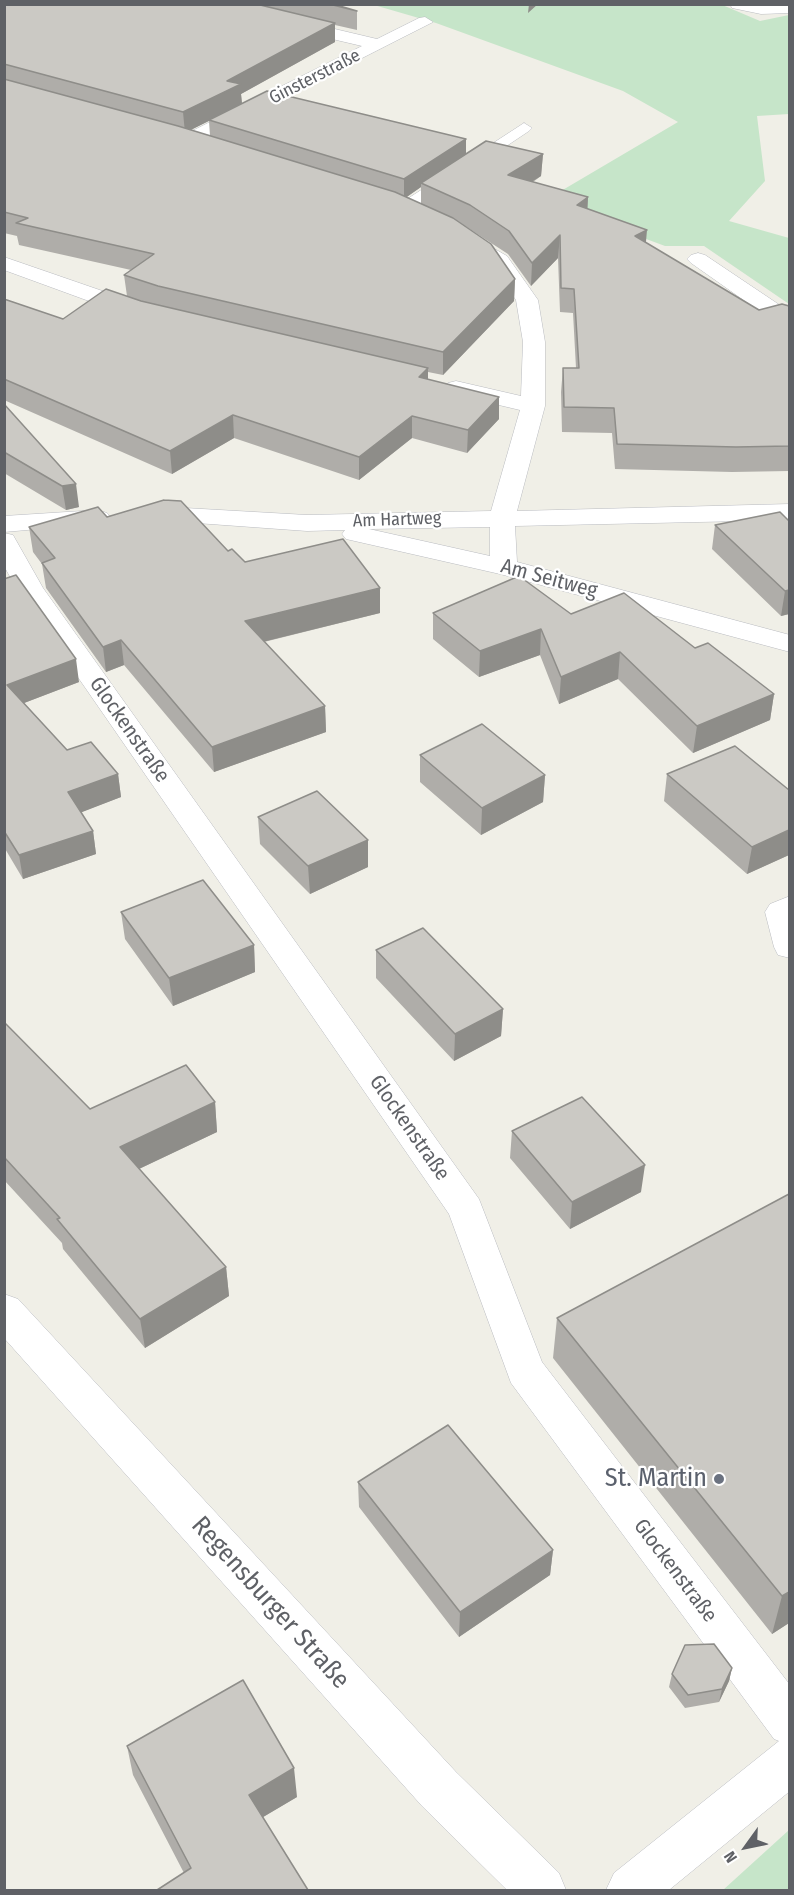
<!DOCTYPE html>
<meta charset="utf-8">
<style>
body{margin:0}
#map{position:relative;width:794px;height:1895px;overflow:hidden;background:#f0efe7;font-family:"Fira Sans Condensed",sans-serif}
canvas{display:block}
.frame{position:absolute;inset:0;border:6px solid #5f6166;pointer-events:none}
.north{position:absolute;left:716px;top:1817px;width:60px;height:60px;-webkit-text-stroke:4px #fff;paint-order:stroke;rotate:237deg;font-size:16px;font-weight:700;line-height:24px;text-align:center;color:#5f6166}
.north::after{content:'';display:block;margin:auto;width:21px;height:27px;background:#5f6166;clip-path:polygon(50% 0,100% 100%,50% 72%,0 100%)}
</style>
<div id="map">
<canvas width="794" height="1895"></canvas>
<div class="frame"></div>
<div class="north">N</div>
</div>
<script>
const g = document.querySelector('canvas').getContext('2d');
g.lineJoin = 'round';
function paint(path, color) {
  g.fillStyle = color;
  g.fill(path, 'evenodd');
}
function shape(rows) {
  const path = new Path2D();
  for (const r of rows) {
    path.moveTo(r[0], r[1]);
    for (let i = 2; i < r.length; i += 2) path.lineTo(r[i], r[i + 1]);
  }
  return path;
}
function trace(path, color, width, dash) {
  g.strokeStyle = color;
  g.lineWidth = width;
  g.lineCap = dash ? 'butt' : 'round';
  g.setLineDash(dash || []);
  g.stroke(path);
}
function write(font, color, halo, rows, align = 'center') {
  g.font = font + ' "Fira Sans Condensed",sans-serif';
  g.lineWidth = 4.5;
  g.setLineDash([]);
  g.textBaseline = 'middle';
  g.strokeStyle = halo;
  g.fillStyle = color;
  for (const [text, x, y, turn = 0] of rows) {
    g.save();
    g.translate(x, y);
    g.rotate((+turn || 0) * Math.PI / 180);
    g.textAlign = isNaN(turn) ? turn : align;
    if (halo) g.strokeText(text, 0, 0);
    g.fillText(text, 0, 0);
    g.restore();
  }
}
paint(shape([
 [720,4,760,21,789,15,789,114,757,116,765,181,729,221,789,238,789,304,704,246,665,246,544,201,678,122,623,91,436,23,374,5],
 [789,1830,789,1890,723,1890]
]), '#c6e5c9');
const service = shape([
 [524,123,532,128,529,131,409,211,397,211,395,207,524,123]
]);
const minor = shape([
 [198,4,229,4,377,39,419,18,425,17,433,22,187,147,180,145,177,141,180,137,362,46,200,8,198,4],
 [730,4,790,4,790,13,761,14,732,8,730,4],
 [486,244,507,256,538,300,545,342,545,406,517,511,790,504,790,520,515,526,517,562,790,635,790,652,500,574,346,539,342,534,345,530,307,531,141,519,137,514,141,509,150,506,307,515,491,511,520,410,448,393,444,388,448,383,456,381,521,396,523,342,516,300,492,264,476,250,479,246,486,244],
 [490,527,490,556,369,529,490,527],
 [698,253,705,255,790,312,790,329,782,327,691,263,687,259,691,255,698,253],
 [4,257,146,306,149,311,146,316,130,316,4,270,4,257],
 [98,510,107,513,111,518,107,523,4,532,4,516,98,510],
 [4,533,13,535,43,588,479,1199,542,1362,790,1685,790,1791,669,1890,606,1890,614,1873,779,1741,774,1739,511,1383,449,1214,17,589,4,566,4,533],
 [790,896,790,958,778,955,774,947,765,912,770,904,790,896]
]);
const tertiary = shape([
 [4,1294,18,1299,456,1772,559,1873,566,1890,507,1890,422,1806,4,1338,4,1294]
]);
trace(service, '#b9bbc0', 1);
trace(minor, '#b9bbc0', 1);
trace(tertiary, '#b9bbc0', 1);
paint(service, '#fff');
paint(minor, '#fff');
paint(tertiary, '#fff');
paint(shape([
 [4,4,333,4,357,11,357,30,335,25,335,42,241,94,242,104,466,139,466,154,543,154,541,176,533,182,588,197,587,208,759,310,789,306,789,471,732,472,615,469,612,433,562,432,561,392,563,368,576,368,573,313,560,312,558,258,531,286,508,254,465,226,515,279,514,301,443,375,428,372,428,379,499,419,467,453,412,438,359,480,234,438,172,474,4,400,4,299,63,319,127,296,124,275,131,270,19,245,17,236,4,233],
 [209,121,210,136,190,130],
 [421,187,421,204,406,197],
 [4,404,79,507,66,510,4,473],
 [107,517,228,551,245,562,380,613,264,642,325,706,326,732,214,772,124,665,106,672,46,588,42,564,33,552,29,527],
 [789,521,789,614,781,616,712,549,715,525],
 [4,579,79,682,24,703,67,750,118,774,121,797,81,812,93,831,96,854,23,879,4,847],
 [433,613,571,614,695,648,774,694,770,720,693,753,618,679,559,704,540,655,479,677,433,639],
 [420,755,545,775,543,802,481,835,420,782],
 [667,774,789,790,789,855,747,874,664,801],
 [258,817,368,840,368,867,310,894,260,844],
 [121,912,254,945,255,972,173,1006,125,939],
 [376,950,503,1009,501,1036,454,1061,376,978],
 [4,1022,90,1109,215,1102,217,1132,139,1169,226,1267,229,1296,145,1348,63,1249,62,1243,4,1180],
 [512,1131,641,1192,570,1229,510,1158],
 [789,1194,789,1623,772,1634,553,1358,557,1318],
 [358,1482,553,1550,550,1575,459,1637,359,1507],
 [732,1668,729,1681,719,1702,685,1708,669,1687,672,1674],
 [127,1746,297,1797,263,1817,184,1873,133,1775]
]), '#afada9');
paint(shape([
 [529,4,538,4,528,13],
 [335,23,335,42,241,94,242,104,185,133,183,112,227,81],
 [466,139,466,158,421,183,421,187,404,199,404,179],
 [543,154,541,176,507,197,508,175],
 [588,197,587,220,577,205],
 [647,230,645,253,635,236],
 [560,235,558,258,531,286,532,263],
 [515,279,514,301,443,375,443,352],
 [428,368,428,390,419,377],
 [499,397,499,419,467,453,468,430],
 [233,415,234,438,172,474,170,451],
 [412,416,412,438,359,480,359,457],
 [76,484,79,507,66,510,62,486],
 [380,588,380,613,246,646,245,621],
 [789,590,789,614,781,616,785,591],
 [541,629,540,655,479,677,480,651],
 [121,640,124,665,106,672,103,647],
 [620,652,618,679,559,704,561,677],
 [76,659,79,682,11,708,7,685],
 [774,694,770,720,693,753,697,726],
 [325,706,326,732,214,772,212,747],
 [118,774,121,797,72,816,68,792],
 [545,775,543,802,481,835,482,808],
 [789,830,789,855,747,874,752,847],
 [93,831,96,854,23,879,19,855],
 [368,840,368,867,310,894,308,866],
 [254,945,255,972,173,1006,169,978],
 [503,1009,501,1036,454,1061,455,1034],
 [215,1102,217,1132,124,1176,120,1147],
 [645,1165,641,1192,570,1229,572,1202],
 [226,1267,229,1296,145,1348,140,1319],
 [553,1550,550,1575,459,1637,460,1612],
 [789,1592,789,1623,772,1634,782,1596],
 [732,1668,729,1681,719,1702,722,1689],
 [294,1768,297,1797,253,1823,249,1795]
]), '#8e8d89');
const building = shape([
 [4,4,256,4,335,23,227,81,241,84,183,112,4,64,4,4],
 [329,4,333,4,357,11,329,4],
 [4,79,178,126,395,192,453,218,491,244,515,279,443,352,158,286,124,275,154,254,16,223,28,218,4,212,4,79],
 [267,91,466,139,404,179,209,120,267,91],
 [486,141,543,154,508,175,588,197,577,205,647,230,635,236,759,310,782,304,789,306,789,446,736,447,617,444,614,408,564,407,563,368,579,368,574,289,561,288,560,235,532,263,509,231,470,205,421,183,486,141],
 [106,289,141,301,428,368,419,377,499,397,468,430,412,416,359,457,233,415,170,451,4,379,4,299,63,319,106,289],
 [4,404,76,484,62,486,4,452,4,404],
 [164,500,181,501,228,551,232,549,245,562,343,539,380,588,245,621,325,706,212,747,121,640,103,647,42,563,55,558,29,527,98,507,107,517,164,500],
 [780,512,789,521,789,590,785,591,715,525,780,512],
 [16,575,76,659,7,685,67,750,91,742,118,774,68,792,93,831,19,855,4,831,4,579,16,575],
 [519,576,571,614,624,593,695,648,708,643,774,694,697,726,620,652,561,677,541,629,480,651,433,613,519,576],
 [482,724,545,775,482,808,420,755,482,724],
 [735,746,789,790,789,830,752,847,667,774,735,746],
 [317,791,368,840,308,866,258,817,317,791],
 [203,880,254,945,169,978,121,912,203,880],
 [423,928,503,1009,455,1034,376,950,423,928],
 [4,1022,90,1109,186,1065,215,1102,120,1147,226,1267,140,1319,57,1219,60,1218,4,1157,4,1022],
 [582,1097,645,1165,572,1202,512,1131,582,1097],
 [789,1194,789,1592,782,1596,557,1318,789,1194],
 [448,1425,553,1550,460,1612,358,1482,448,1425],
 [714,1644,732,1668,722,1689,688,1695,672,1674,685,1645,714,1644],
 [243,1680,294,1768,249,1795,308,1890,157,1890,191,1868,127,1746,243,1680]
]);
paint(building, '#cbc9c4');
trace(building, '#8e8d89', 1.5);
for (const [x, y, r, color] of [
 [719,1479,6,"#6b7280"]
]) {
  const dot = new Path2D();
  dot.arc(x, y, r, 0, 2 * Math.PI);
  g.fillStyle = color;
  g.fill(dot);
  trace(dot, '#fff', 2);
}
write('18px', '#5f6166', '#fff', [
 ["Ginsterstraße",315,77,-27],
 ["Am Hartweg",397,520,-2]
]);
write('21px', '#5f6166', '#fff', [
 ["Am Seitweg",549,579,15],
 ["Glockenstraße",129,730,55],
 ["Glockenstraße",409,1128,55],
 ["Glockenstraße",675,1571,53]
]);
write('26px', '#5b616d', '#fff', [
 ["St. Martin",707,1479]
], 'right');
write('26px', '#5f6166', '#fff', [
 ["Regensburger Straße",270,1603,48]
]);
</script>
